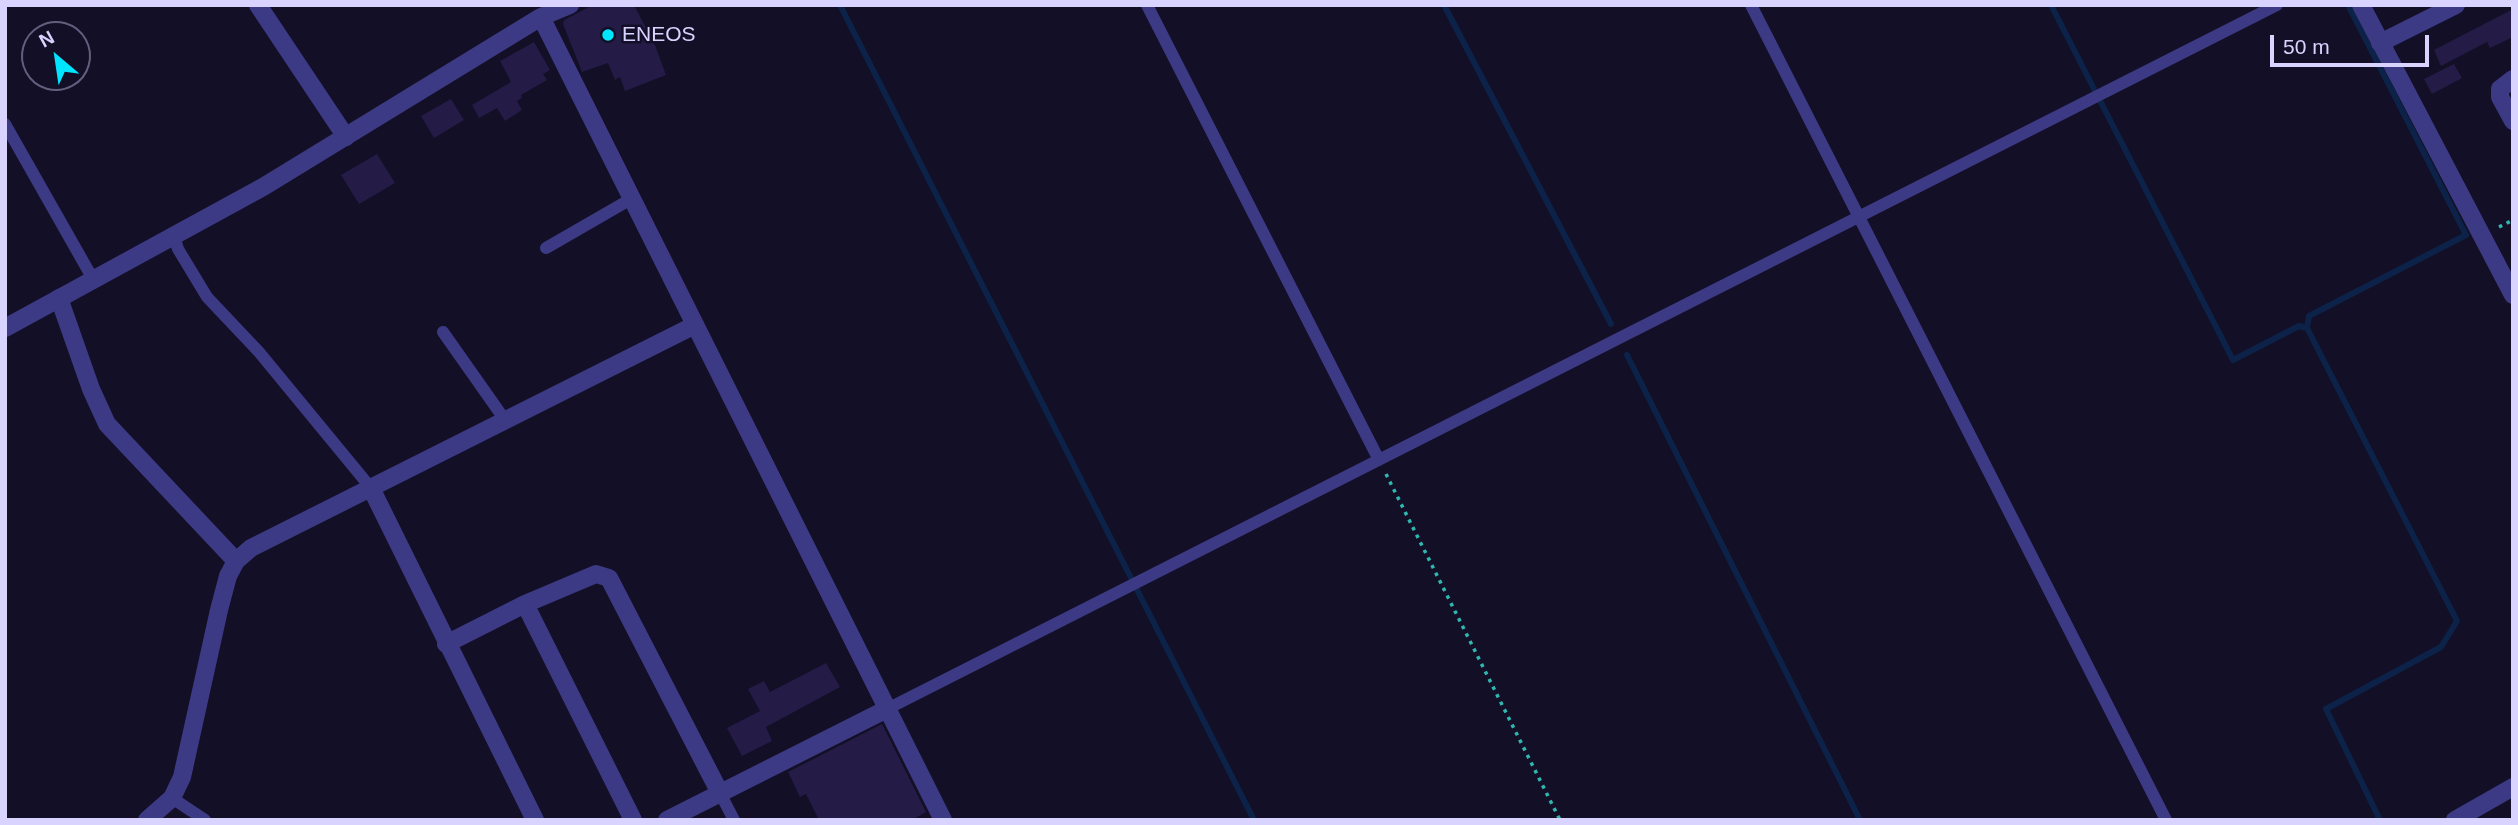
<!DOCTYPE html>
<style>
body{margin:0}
#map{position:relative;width:2518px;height:825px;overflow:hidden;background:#130f26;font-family:Helvetica,sans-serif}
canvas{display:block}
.frame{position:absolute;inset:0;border:7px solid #d9d4ff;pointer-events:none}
.north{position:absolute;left:21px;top:21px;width:70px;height:70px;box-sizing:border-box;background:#130f26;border:2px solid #625e7d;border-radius:50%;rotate:331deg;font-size:19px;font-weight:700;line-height:28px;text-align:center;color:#d9d4ff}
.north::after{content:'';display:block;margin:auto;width:24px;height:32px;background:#00e5ff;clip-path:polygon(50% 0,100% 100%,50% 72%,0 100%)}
.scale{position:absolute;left:2270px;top:35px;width:159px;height:32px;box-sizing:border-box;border:4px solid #d9d4ff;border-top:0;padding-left:9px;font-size:21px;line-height:24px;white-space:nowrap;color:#d9d4ff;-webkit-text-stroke:5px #130f26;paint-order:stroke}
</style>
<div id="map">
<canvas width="2518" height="825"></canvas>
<div class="frame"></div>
<div class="north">N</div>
<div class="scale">50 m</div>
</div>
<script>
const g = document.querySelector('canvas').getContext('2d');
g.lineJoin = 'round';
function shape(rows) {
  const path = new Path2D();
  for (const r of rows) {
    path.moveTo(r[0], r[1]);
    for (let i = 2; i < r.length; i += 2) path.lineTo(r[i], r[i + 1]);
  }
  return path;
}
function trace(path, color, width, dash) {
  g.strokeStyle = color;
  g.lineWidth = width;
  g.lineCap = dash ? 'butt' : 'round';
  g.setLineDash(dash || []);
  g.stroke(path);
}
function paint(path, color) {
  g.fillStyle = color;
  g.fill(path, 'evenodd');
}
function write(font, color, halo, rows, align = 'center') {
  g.font = font + ' Helvetica,sans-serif';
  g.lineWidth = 5;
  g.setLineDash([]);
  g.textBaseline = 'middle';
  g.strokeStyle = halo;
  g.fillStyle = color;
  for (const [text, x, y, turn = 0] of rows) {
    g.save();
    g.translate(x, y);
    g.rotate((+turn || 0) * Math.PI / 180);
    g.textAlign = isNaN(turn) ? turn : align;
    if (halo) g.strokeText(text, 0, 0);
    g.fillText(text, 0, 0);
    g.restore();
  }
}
trace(shape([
 [840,5,1254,820],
 [1444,5,1611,324],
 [2051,5,2233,360,2299,326,2307,328,2457,621,2441,647,2326,709,2380,820],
 [2307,328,2309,316,2466,235,2348,5],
 [1627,355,1860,820]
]), '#0c2248', 6);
paint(shape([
 [593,5,634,5,655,45,666,75,625,91,620,77,615,80,608,63,582,72,563,24,564,20],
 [2513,9,2513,37,2490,48,2487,42,2441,66,2434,50],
 [534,42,550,70,543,74,547,80,521,95,522,98,517,101,522,110,505,121,497,108,479,118,472,105,511,82,500,61],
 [2454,64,2462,78,2432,94,2424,79],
 [451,99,464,120,434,138,421,116],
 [377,154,395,183,359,204,341,175],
 [826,663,840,687,766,727,772,741,742,756,727,728,760,711,748,689,764,681,770,692],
 [882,724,926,812,912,820,819,820,806,794,800,797,788,772]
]), '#241b47');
trace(shape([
 [2499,227,2513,220],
 [1386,474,1560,820]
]), '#2fb8b0', 3.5, [3.5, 5]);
trace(shape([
 [1147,5,1379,460],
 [1751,5,2166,820],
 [5,124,93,279],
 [173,233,178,249,207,297,259,352,371,488],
 [546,248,631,199],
 [443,332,505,420],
 [887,709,2277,5],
 [720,793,734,820],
 [172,798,205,820]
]), '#3d3a85', 12);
trace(shape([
 [258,5,346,137],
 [2513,79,2500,89,2500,97,2513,121],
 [59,298,91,389,107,424,236,561],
 [371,488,535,820],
 [525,604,633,820],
 [446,644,525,604,596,574,609,578,720,793],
 [147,820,172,798,182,777,219,610,228,576,236,561,251,548,695,325],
 [667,820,887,709]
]), '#3d3a85', 18);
trace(shape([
 [2361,5,2513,295],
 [541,17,943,820],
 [2380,43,2456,5],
 [5,328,263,187,541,17,570,5],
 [2455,820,2513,787]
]), '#3d3a85', 18);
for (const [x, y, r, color] of [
 [608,35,7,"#00e5ff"]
]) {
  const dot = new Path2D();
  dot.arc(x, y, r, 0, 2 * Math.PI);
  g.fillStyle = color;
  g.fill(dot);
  trace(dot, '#130f26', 2.5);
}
write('21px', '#d9d4ff', '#130f26', [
 ["ENEOS",622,35]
], 'left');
</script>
